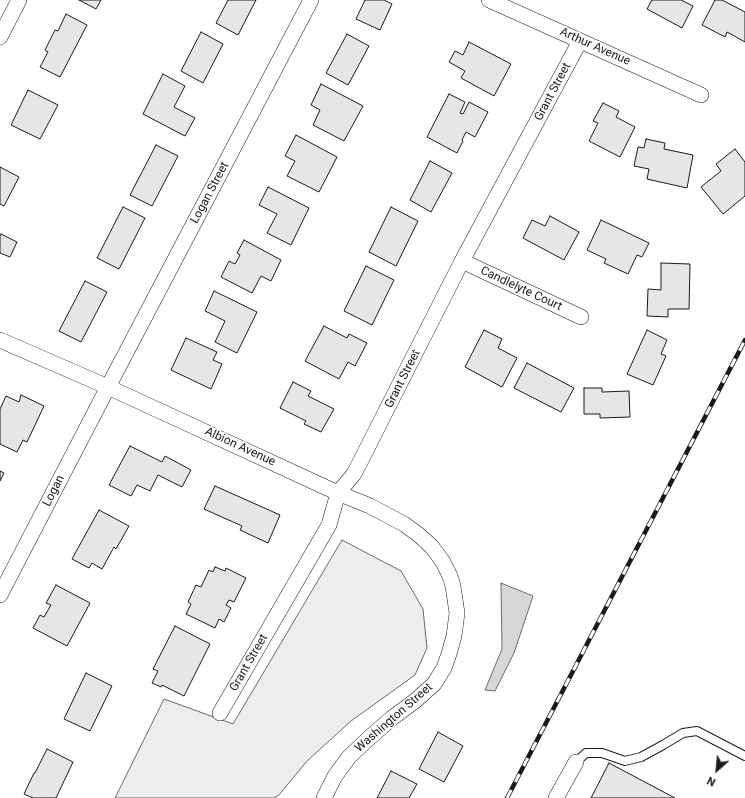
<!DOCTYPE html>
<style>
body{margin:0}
#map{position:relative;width:745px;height:798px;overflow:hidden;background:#fff;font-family:Roboto,sans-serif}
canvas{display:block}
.north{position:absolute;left:697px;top:750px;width:40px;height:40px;-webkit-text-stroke:3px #fff;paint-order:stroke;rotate:207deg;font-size:11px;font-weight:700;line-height:16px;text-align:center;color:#1a1a1a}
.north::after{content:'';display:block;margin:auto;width:14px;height:18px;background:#1a1a1a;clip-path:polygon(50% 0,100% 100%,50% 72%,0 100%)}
</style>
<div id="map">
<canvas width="745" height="798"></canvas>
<div class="north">N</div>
</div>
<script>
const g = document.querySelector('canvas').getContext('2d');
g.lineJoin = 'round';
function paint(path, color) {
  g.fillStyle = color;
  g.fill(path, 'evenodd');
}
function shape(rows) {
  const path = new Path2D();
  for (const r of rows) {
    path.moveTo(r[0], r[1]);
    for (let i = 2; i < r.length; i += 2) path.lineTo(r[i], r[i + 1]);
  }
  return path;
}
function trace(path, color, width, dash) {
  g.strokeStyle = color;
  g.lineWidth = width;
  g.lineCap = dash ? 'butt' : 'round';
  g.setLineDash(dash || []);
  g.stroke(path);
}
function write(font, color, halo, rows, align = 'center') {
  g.font = font + ' Roboto,sans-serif';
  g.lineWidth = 3;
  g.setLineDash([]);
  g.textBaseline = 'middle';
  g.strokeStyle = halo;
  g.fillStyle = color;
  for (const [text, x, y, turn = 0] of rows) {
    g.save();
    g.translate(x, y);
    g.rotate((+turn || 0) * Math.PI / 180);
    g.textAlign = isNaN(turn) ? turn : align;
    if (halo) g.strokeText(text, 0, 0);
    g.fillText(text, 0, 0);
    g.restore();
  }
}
const green = shape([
 [342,540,401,571,423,609,427,648,415,675,351,721,307,761,278,796,273,798,115,798,164,699,233,724,342,540]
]);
paint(green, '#ededed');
trace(green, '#6a6a6a', 1);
const water = shape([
 [501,583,533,596,514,653,495,691,485,690,502,649,501,583]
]);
paint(water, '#d7d7d7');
trace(water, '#6a6a6a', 1);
const building = shape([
 [79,0,101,0,96,9,79,0],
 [228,0,256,0,238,35,216,23,228,0],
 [365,0,384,0,392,4,380,30,356,19,365,0],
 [652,0,681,0,693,6,682,28,647,9,652,0],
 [715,0,722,0,745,12,745,42,727,32,725,37,702,25,715,0],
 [66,14,87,25,60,77,40,67,48,52,45,50,55,30,58,31,66,14],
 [201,32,223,44,203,83,181,71,201,32],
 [347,34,369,46,348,85,326,73,347,34],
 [469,42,511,64,494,96,461,78,465,71,449,62,455,51,463,55,469,42],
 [163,74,185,86,174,107,195,118,185,136,143,114,163,74],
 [321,84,363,106,344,141,313,125,320,110,311,105,321,84],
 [28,90,58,105,40,139,11,125,28,90],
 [449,94,465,102,460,113,463,114,469,102,488,112,475,137,466,132,462,140,463,141,457,153,427,137,449,94],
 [603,103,619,111,616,117,635,127,620,157,589,141,598,123,593,121,603,103],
 [296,135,337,157,319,192,287,176,295,161,285,156,296,135],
 [646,139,665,143,664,149,693,155,687,188,647,179,649,169,634,166,638,147,644,148,646,139],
 [156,145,178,156,152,206,130,195,156,145],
 [735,149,745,162,745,196,723,214,701,187,721,171,716,164,735,149],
 [430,161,452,173,431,212,410,200,430,161],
 [0,167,19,177,4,206,0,204,0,167],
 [268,187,309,208,291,245,267,233,277,214,259,205,268,187],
 [123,207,145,218,119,269,97,258,123,207],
 [391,207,418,221,396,266,369,252,391,207],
 [550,216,579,232,564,260,523,238,532,220,545,226,550,216],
 [601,220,649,243,642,257,637,255,628,274,604,263,606,259,587,250,601,220],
 [1,234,17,242,10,257,0,253,0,236,1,234],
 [244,240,281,260,271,281,261,276,252,293,221,277,229,261,235,264,240,255,237,253,244,240],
 [661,263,690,264,689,309,668,309,668,317,647,316,648,289,661,290,661,263],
 [366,266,394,280,372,325,344,311,366,266],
 [85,281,107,292,81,342,59,331,85,281],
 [214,291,257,312,237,353,215,342,225,321,205,311,214,291],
 [324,326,347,338,349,334,367,343,355,366,348,362,339,379,305,361,324,326],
 [484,330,502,339,498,348,517,358,502,387,465,367,484,330],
 [647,330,667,340,661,354,666,356,653,385,627,374,647,330],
 [186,338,217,352,213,360,222,364,211,389,171,370,186,338],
 [527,363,574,388,561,412,514,388,527,363],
 [293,382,311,391,308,396,334,409,321,432,304,424,306,421,280,408,293,382],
 [584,388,602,388,602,392,629,391,630,417,600,418,600,414,584,414,584,388],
 [21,395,44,406,27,442,23,440,17,452,0,444,0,409,6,396,19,402,21,395],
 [130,446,162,462,165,456,191,470,182,487,158,475,150,491,137,485,131,496,109,485,130,446],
 [0,471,4,473,0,481,0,471],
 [215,486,280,515,268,543,240,530,242,526,204,509,215,486],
 [99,510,129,526,116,549,114,547,102,569,92,563,89,568,72,559,99,510],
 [215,567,225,571,226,568,246,578,234,602,229,600,226,605,231,608,224,622,219,619,215,628,186,614,191,604,188,602,196,585,201,587,209,570,213,572,215,567],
 [56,585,90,603,67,646,33,628,40,615,44,617,51,605,46,603,56,585],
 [175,626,210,644,184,696,162,685,161,687,152,683,158,671,153,669,175,626],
 [86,673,112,686,90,731,64,719,86,673],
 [438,732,463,746,444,782,419,769,438,732],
 [47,749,73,762,56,798,33,798,24,794,34,773,35,773,47,749],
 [609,763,675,798,591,798,609,763],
 [391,771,417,784,409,798,377,798,391,771]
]);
paint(building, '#e6e6e6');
trace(building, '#1a1a1a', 1);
const service = shape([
 [576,762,586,753,602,753,625,761,641,757,663,745,683,733,697,731,745,756]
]);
const minor = shape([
 [489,0,701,95],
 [0,37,19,0],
 [462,261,581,317],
 [0,340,108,387,338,493,370,506,404,524,419,535,432,547,443,562,450,576,453,586,457,613,454,636,449,654,444,668,434,684,415,701,392,718,368,739,349,757,335,776,324,798],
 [0,595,108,387,311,0],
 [220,713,329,525,338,493,354,474,462,261,580,41],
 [556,798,576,762]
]);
trace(service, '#1a1a1a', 10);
trace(minor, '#1a1a1a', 16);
trace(service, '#fff', 8);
trace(minor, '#fff', 15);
const rail = shape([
 [507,798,745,340]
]);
trace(rail, '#1a1a1a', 4.5);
trace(rail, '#fff', 3, [9]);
write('12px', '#1a1a1a', '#fff', [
 ["Arthur Avenue",595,47,24],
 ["Grant Street",553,92,-62],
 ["Logan Street",210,193,-62],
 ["Candlelyte Court",521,289,25],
 ["Grant Street",403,379,-63],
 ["Albion Avenue",240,447,25],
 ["Logan",54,491,-63],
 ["Grant Street",249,663,-60],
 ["Washington Street",394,718,-41]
]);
</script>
